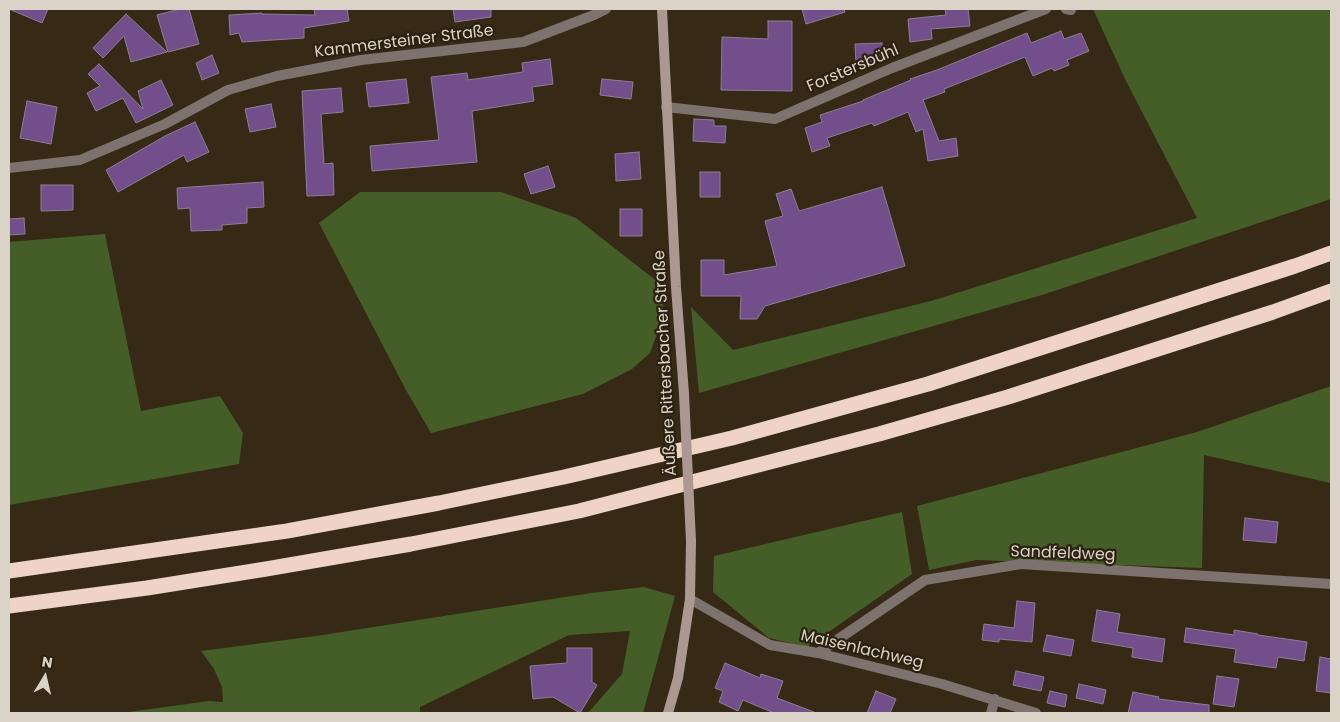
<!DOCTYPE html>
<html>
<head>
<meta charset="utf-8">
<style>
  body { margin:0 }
  #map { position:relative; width:1340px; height:722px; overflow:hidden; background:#362a17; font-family:Poppins,sans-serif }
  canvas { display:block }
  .frame { position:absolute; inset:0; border:10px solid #dbd3c8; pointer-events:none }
  .north { position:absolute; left:20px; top:652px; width:50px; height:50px; -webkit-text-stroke:4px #2c200e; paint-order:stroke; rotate:9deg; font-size:14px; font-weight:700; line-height:20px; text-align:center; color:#dbd3c8 }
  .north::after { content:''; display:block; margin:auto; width:18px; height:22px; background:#dbd3c8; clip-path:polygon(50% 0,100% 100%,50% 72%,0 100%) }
</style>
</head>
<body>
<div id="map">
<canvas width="1340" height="722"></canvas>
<div class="frame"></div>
<div class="north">N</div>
</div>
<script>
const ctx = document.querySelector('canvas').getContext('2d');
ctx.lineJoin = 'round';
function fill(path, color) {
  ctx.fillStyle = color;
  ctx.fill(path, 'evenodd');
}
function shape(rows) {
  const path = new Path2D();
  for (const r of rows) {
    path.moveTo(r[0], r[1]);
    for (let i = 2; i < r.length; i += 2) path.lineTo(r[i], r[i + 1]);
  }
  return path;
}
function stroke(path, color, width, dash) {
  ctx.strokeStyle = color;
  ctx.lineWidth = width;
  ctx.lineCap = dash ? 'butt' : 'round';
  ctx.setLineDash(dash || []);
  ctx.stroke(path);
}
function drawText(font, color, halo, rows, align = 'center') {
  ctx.font = font + ' Poppins,sans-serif';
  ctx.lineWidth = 4.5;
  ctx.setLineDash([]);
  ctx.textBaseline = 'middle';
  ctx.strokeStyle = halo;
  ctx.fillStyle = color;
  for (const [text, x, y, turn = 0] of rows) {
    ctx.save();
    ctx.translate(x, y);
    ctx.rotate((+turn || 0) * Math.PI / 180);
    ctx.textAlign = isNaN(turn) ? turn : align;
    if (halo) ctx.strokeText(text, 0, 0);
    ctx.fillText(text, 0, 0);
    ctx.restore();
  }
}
fill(shape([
  [1093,9,1331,9,1331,199,1042,295,699,393,691,307,733,350,931,301,1197,218,1125,79],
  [360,192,501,192,576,218,663,286,663,306,658,331,650,353,632,369,583,394,431,433,406,390,319,223],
  [105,234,141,411,220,396,243,433,239,464,9,505,9,242],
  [1331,386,1331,483,1204,455,1202,568,976,560,929,570,917,506,1197,432],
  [902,512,912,574,807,647,769,638,713,592,714,556],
  [644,587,675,596,643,713,588,713,622,674,630,631,569,635,420,707,420,713,121,713,209,701,223,702,222,687,214,669,201,651,316,636,591,593]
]), '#455d26');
const building = shape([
  [9,9,48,9,42,23,9,9],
  [180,9,189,9,199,44,168,52,157,15,180,9],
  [314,9,347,9,349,21,304,28,304,38,242,42,239,33,230,35,229,15,262,13,262,14,315,15,314,9],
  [453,9,491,9,491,17,455,22,453,9],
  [802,9,844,9,845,12,806,24,802,9],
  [945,9,968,9,970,26,931,29,932,39,910,42,908,19,946,15,945,9],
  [126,14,167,52,131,62,124,36,103,58,93,48,126,14],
  [768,21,792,21,792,91,721,90,722,37,768,39,768,21],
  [1061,31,1064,39,1081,33,1089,51,1067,60,1069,65,1054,71,1052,68,1033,76,1025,57,944,89,945,92,923,100,939,141,956,138,958,156,928,161,923,129,916,132,908,112,874,126,872,123,827,138,830,146,812,152,805,128,822,122,820,115,863,101,863,100,911,80,910,79,937,70,1027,33,1031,43,1061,31],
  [882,43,883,62,856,63,855,44,882,43],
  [212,55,219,73,202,80,196,63,212,55],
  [550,59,553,84,532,87,534,101,472,111,477,162,372,171,370,146,439,140,431,77,467,73,468,80,523,72,522,63,550,59],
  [99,64,143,109,138,91,161,80,173,105,136,123,123,98,96,111,87,93,100,86,88,74,99,64],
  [406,79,409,103,369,107,366,83,406,79],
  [602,79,633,82,631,99,600,95,602,79],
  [341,88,343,112,321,114,324,164,333,163,334,195,307,196,302,91,341,88],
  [27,101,57,107,51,144,20,138,27,101],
  [271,104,276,127,250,132,245,109,271,104],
  [694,119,714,120,714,126,726,126,725,143,693,141,694,119],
  [195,122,209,152,187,162,184,155,118,192,106,170,165,136,195,122],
  [639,152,641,179,616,181,615,154,639,152],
  [548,166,555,187,531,194,524,174,548,166],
  [700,172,720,172,720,197,700,197,700,172],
  [263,182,264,207,247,208,247,223,222,225,222,230,191,231,190,208,178,209,177,188,263,182],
  [41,185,73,185,73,210,41,211,41,185],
  [882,187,905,266,765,306,757,319,740,319,741,296,701,296,701,260,724,260,724,275,777,266,765,221,783,216,776,194,791,189,799,211,882,187],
  [620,209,642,209,642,236,620,236,620,209],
  [24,218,25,234,9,235,9,219,24,218],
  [1245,518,1278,522,1276,543,1243,540,1245,518],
  [1017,601,1035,603,1032,642,999,639,999,642,982,640,984,624,1014,628,1017,601],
  [1097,610,1120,614,1117,632,1165,639,1162,662,1132,657,1133,648,1092,641,1097,610],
  [1186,628,1234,635,1234,630,1258,634,1258,635,1307,642,1304,661,1278,657,1276,668,1234,662,1236,649,1184,642,1186,628],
  [1047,635,1074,640,1071,656,1043,651,1047,635],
  [567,648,592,648,592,682,597,685,580,713,553,697,533,699,530,666,567,663,567,648],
  [1320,657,1331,659,1331,693,1316,691,1320,657],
  [725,663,760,678,761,674,783,681,777,698,814,712,813,713,774,713,743,700,738,711,719,702,723,691,715,688,725,663],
  [1016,671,1044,677,1041,691,1013,685,1016,671],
  [1217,676,1239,679,1234,707,1213,704,1217,676],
  [1079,684,1106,690,1103,704,1076,698,1079,684],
  [876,691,896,699,890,713,867,713,876,691],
  [1050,691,1067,695,1065,707,1047,703,1050,691],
  [1133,692,1159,697,1158,699,1209,705,1209,713,1128,713,1133,692]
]);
fill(building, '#724e8b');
stroke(building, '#8b7f95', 1);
stroke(shape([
  [1066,9,1071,10],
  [666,107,775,119,892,68,1046,9],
  [690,599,770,645,818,653,942,684,1036,713],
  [818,653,925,580,1021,564,1331,584],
  [991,713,995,699]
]), '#7d726d', 10);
stroke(shape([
  [9,168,80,160,165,124,228,90,277,76,361,60,523,42,594,15,606,9]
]), '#7d726d', 10);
stroke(shape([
  [662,9,676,287,684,394],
  [668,713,678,678,690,599,691,541]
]), '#ab9991', 10);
stroke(shape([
  [9,571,287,531,439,503,564,477,732,438,928,384,1295,266,1331,253],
  [9,606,147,588,266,569,411,544,579,511,879,434,1008,397,1273,312,1331,291]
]), '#efd3c6', 15);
stroke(shape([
  [684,394,691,541]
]), '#ab9991', 10);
drawText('16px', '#dbd3c8', '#2c200e', [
  ["Kammersteiner Straße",404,42,-7],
  ["Forstersbühl",853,69,-23],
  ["Äußere Rittersbacher Straße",666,363,-93],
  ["Sandfeldweg",1063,554,2],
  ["Maisenlachweg",862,650,13]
]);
</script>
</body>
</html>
